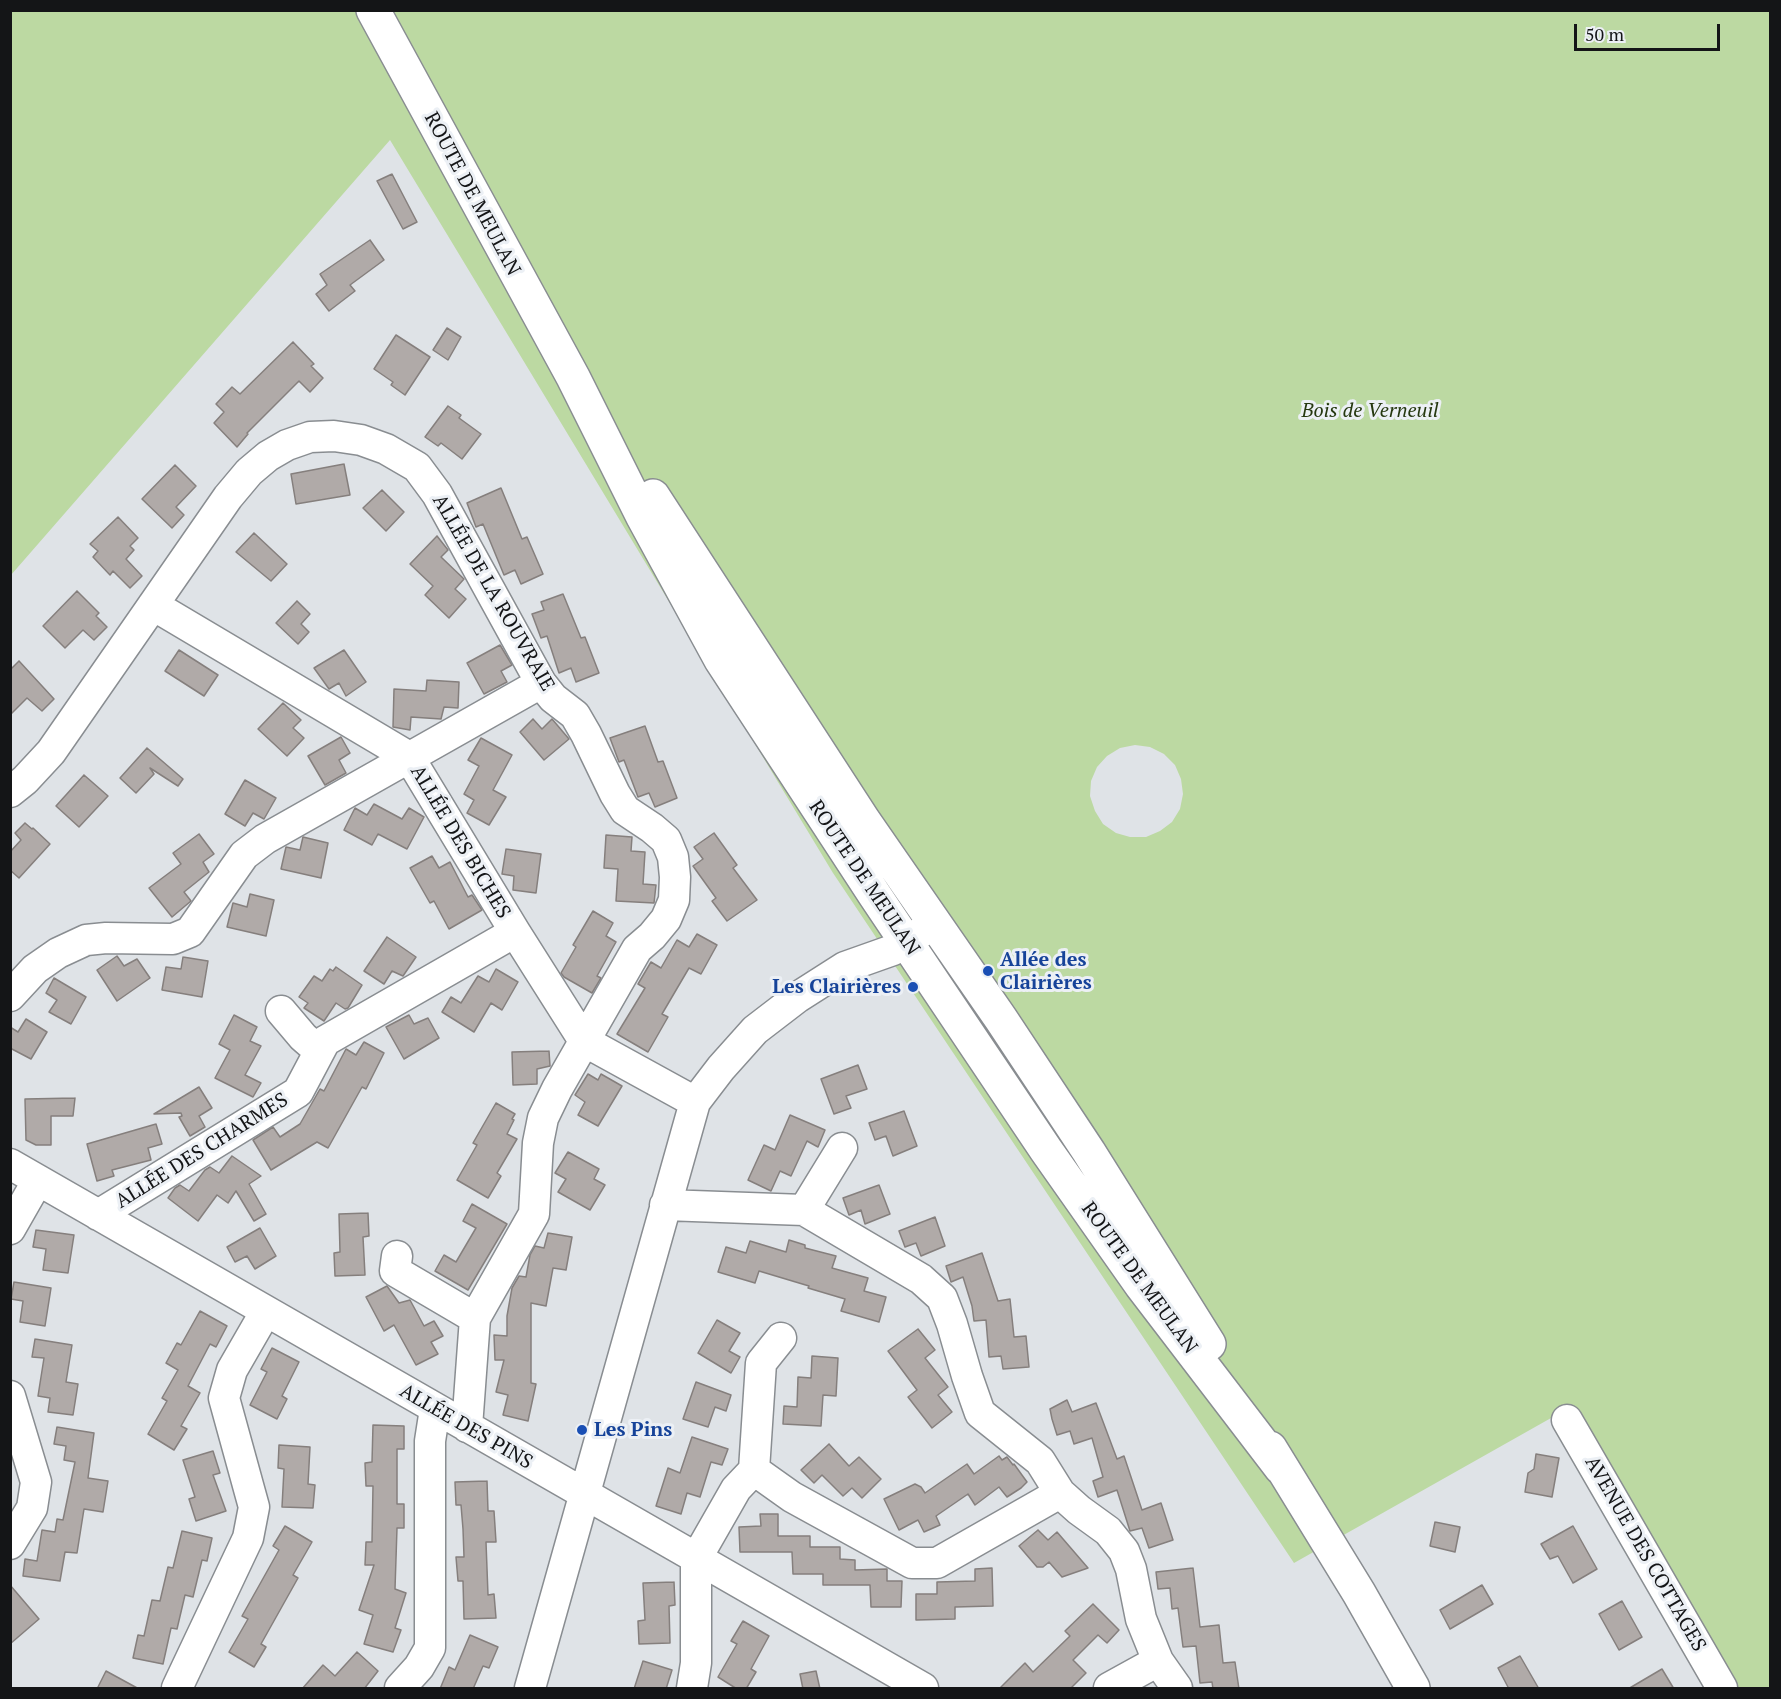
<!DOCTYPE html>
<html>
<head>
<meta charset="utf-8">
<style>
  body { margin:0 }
  #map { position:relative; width:1781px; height:1699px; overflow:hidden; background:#dfe3e7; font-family:"PT Serif",serif }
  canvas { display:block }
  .frame { position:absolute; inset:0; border:12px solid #141517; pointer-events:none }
  .scale { position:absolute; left:1574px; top:24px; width:146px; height:27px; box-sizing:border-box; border:3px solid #141517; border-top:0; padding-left:8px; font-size:18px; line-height:21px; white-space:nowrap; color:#141517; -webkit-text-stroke:4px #ecf0f5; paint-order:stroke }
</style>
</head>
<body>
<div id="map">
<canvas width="1781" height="1699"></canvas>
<div class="frame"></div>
<div class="scale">50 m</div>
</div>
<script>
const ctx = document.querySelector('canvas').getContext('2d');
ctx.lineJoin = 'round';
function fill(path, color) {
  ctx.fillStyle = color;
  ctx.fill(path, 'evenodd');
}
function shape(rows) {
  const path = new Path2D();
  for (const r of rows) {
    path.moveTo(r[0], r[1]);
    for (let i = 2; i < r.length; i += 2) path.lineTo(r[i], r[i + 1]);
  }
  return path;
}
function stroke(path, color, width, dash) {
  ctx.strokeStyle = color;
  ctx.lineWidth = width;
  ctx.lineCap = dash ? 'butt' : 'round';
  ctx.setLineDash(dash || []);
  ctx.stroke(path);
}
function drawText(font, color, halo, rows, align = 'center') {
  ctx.font = font + ' "PT Serif",serif';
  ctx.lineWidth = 6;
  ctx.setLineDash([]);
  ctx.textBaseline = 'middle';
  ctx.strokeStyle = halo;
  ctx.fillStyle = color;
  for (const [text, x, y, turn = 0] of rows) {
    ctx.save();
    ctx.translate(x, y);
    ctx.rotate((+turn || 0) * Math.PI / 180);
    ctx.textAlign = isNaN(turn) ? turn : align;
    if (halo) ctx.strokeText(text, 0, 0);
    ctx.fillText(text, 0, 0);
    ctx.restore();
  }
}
fill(shape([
  [11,11,1770,11,1770,1688,1728,1688,1567,1409,1294,1563,833,873,390,140,11,575],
  [1135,745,1150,747,1164,754,1175,765,1181,779,1183,794,1180,809,1172,822,1160,831,1146,837,1130,837,1116,833,1103,824,1095,811,1090,796,1091,781,1097,767,1107,756,1120,748]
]), '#bcd9a2');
const building = shape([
  [392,174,417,222,403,229,377,181,392,174],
  [370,240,384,260,350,285,355,291,329,311,316,294,327,285,320,274,370,240],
  [447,328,461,337,448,360,433,350,447,328],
  [396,335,430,357,405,395,391,385,393,382,374,369,396,335],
  [293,342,314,364,311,366,323,378,310,392,299,381,247,433,248,434,237,447,214,423,224,412,216,404,232,387,240,394,293,342],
  [448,406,461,415,459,418,481,434,462,459,441,443,438,446,425,437,448,406],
  [344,464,350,495,296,504,291,474,344,464],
  [175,465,196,486,176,507,184,515,172,528,142,499,175,465],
  [501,488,522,539,527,537,543,574,521,584,515,570,504,575,483,524,476,527,467,503,501,488],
  [382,490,404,512,386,531,363,508,382,490],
  [118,517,138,538,130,546,134,550,126,559,142,576,130,588,113,571,110,575,93,557,98,551,90,544,118,517],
  [254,533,287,564,271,581,236,552,254,533],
  [437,536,448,550,441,557,464,579,455,589,466,599,449,618,425,595,433,586,410,564,437,536],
  [77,591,99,613,96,616,107,627,94,640,83,630,65,648,43,626,77,591],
  [563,594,581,638,585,637,599,673,576,682,571,668,559,673,547,636,541,638,532,614,544,610,541,602,563,594],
  [297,601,310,614,301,624,309,632,298,644,276,623,297,601],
  [500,645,512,665,501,671,507,682,484,694,467,663,500,645],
  [179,650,218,675,204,696,165,671,179,650],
  [344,650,366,682,346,696,339,683,329,689,314,668,344,650],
  [19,661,54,699,42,711,27,698,10,715,10,670,19,661],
  [427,680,459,682,458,708,444,707,441,719,411,717,410,730,393,727,394,689,426,691,427,680],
  [283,703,301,720,293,728,304,738,287,756,258,729,283,703],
  [533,719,542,729,552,719,569,739,544,760,520,732,533,719],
  [645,726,658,762,663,761,677,798,655,807,649,793,638,797,624,760,619,762,610,738,645,726],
  [341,737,350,753,339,760,346,773,325,785,308,756,341,737],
  [481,738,512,755,493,790,506,797,489,825,467,813,474,800,464,794,479,766,468,760,481,738],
  [147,748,183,779,178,786,150,768,154,774,136,793,120,778,147,748],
  [84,775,108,796,79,827,56,806,84,775],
  [245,780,276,798,264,819,253,813,245,826,225,814,245,780],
  [374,804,402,819,409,808,424,817,407,849,378,834,372,845,344,830,355,808,367,815,374,804],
  [25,823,32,829,33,828,50,844,19,878,10,870,10,852,21,840,15,833,25,823],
  [714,833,737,865,733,868,757,900,727,921,712,901,716,898,693,866,703,859,694,847,714,833],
  [199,834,214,854,203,862,209,872,184,892,191,901,172,917,149,888,181,864,173,853,199,834],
  [606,835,632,837,631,851,645,852,643,884,656,885,654,903,616,901,618,869,604,868,606,835],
  [303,837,328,843,321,878,281,869,286,847,300,850,303,837],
  [506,849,541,854,536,893,513,890,514,876,502,874,506,849],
  [432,856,439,868,450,862,468,897,472,895,482,910,449,929,434,901,430,903,410,868,432,856],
  [250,894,274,900,266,936,227,927,233,903,247,907,250,894],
  [593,911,613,923,606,936,616,942,597,976,601,978,592,993,564,977,561,973,576,947,573,945,593,911],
  [697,934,717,945,701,974,689,968,662,1014,668,1017,648,1052,617,1034,645,988,638,984,651,962,661,968,677,940,689,947,697,934],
  [387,937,416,957,403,976,392,971,384,984,364,971,387,937],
  [117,956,124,966,137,959,150,978,117,1001,97,970,117,956],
  [183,957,208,961,202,997,162,990,166,967,181,969,183,957],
  [336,967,362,985,348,1008,345,1009,336,1003,324,1021,304,1008,308,1003,299,997,314,976,322,981,330,969,333,971,336,967],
  [496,969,518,982,502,1010,491,1003,474,1032,442,1012,451,997,461,1003,478,976,489,982,496,969],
  [54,978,86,997,71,1024,49,1012,57,1000,46,993,54,978],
  [234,1015,257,1027,250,1041,261,1046,245,1075,261,1083,253,1097,215,1078,230,1050,219,1044,234,1015],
  [409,1015,414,1024,428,1018,439,1038,404,1059,386,1027,409,1015],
  [26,1019,47,1032,31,1059,10,1048,10,1027,18,1032,26,1019],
  [364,1042,384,1053,366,1089,362,1087,328,1148,317,1142,271,1170,253,1140,273,1127,280,1137,300,1124,320,1089,324,1091,346,1049,356,1055,364,1042],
  [549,1051,550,1066,537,1069,537,1084,513,1085,512,1052,549,1051],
  [858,1065,867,1089,846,1096,851,1108,834,1114,821,1079,858,1065],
  [588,1074,598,1080,601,1074,622,1086,598,1126,578,1115,585,1102,575,1095,588,1074],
  [199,1087,212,1108,199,1116,205,1127,190,1136,179,1117,182,1116,181,1113,154,1114,199,1087],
  [75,1098,73,1116,51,1116,51,1145,36,1145,26,1140,25,1099,75,1098],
  [496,1103,515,1114,512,1119,514,1120,507,1134,517,1139,497,1173,501,1176,488,1198,457,1180,477,1145,473,1143,496,1103],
  [904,1111,917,1146,893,1156,886,1136,875,1140,869,1123,904,1111],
  [790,1115,825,1130,818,1147,807,1141,791,1176,780,1171,771,1191,748,1180,764,1145,775,1150,790,1115],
  [156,1124,162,1144,148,1148,151,1160,112,1170,114,1176,97,1181,87,1144,156,1124],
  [568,1152,599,1169,594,1179,605,1185,590,1210,558,1192,566,1179,555,1173,568,1152],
  [232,1156,261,1176,249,1184,266,1214,254,1221,236,1191,228,1203,217,1195,198,1221,168,1198,175,1188,180,1185,189,1191,205,1170,210,1167,219,1173,232,1156],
  [879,1185,890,1214,865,1224,861,1210,849,1215,843,1198,879,1185],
  [472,1204,507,1224,468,1290,435,1271,444,1255,456,1262,476,1228,463,1221,472,1204],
  [368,1213,369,1236,363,1237,365,1275,335,1276,334,1253,340,1252,339,1214,368,1213],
  [935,1217,945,1246,921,1256,916,1243,905,1247,899,1231,935,1217],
  [260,1228,276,1256,255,1269,247,1256,235,1262,227,1247,260,1228],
  [36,1230,74,1235,68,1273,43,1270,46,1249,33,1247,36,1230],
  [548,1233,572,1237,566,1270,553,1268,546,1306,531,1303,531,1383,536,1384,528,1421,503,1415,508,1395,496,1392,504,1360,495,1360,494,1335,507,1336,507,1316,512,1288,519,1276,526,1277,530,1255,535,1246,544,1248,548,1233],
  [789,1240,805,1245,805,1248,836,1256,832,1268,868,1278,864,1291,886,1297,879,1322,841,1311,845,1299,808,1288,809,1286,759,1271,755,1283,718,1272,726,1247,746,1253,750,1241,786,1252,789,1240],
  [982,1253,998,1301,1010,1299,1014,1337,1026,1336,1029,1367,1003,1369,1001,1356,989,1357,986,1320,974,1321,972,1306,963,1277,951,1282,946,1266,982,1253],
  [14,1282,51,1288,45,1326,20,1322,23,1301,11,1299,14,1282],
  [387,1286,399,1303,410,1300,424,1326,434,1321,443,1336,431,1342,438,1354,416,1365,394,1325,384,1331,366,1297,387,1286],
  [200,1311,227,1326,216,1347,210,1344,188,1386,200,1393,181,1426,187,1429,174,1450,148,1434,167,1401,162,1398,178,1370,166,1363,177,1343,181,1345,200,1311],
  [717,1320,740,1333,729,1351,740,1357,731,1373,698,1353,717,1320],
  [918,1329,935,1350,925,1358,948,1387,938,1395,952,1412,932,1428,908,1397,917,1390,888,1351,918,1329],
  [35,1339,72,1345,66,1382,78,1384,73,1415,48,1412,50,1398,38,1396,44,1358,32,1357,35,1339],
  [272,1348,299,1362,282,1396,287,1399,277,1419,250,1405,267,1372,261,1369,272,1348],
  [812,1356,838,1358,836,1396,823,1395,821,1426,783,1424,784,1406,797,1407,798,1377,811,1378,812,1356],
  [696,1382,731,1395,726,1411,715,1407,708,1427,683,1419,696,1382],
  [1067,1400,1072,1412,1096,1403,1117,1459,1124,1456,1142,1510,1161,1503,1173,1540,1149,1548,1142,1528,1130,1531,1117,1490,1098,1497,1093,1481,1103,1477,1092,1438,1074,1444,1070,1431,1057,1435,1052,1419,1050,1409,1067,1400],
  [373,1425,404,1426,404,1449,397,1449,397,1504,404,1504,404,1528,397,1528,395,1589,406,1593,395,1628,401,1630,393,1652,364,1644,373,1615,359,1610,374,1565,365,1565,366,1542,372,1542,373,1486,366,1486,365,1463,372,1462,373,1425],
  [57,1427,94,1433,88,1478,108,1481,103,1512,84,1509,77,1553,65,1552,60,1581,23,1576,25,1559,37,1561,42,1530,55,1532,57,1519,63,1520,75,1462,64,1460,66,1446,54,1444,57,1427],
  [692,1437,728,1449,722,1465,711,1462,700,1497,687,1493,681,1514,656,1506,668,1468,680,1473,692,1437],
  [829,1444,849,1466,859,1457,881,1479,862,1498,852,1488,843,1496,822,1475,814,1483,801,1470,829,1444],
  [279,1445,310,1447,308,1484,315,1485,313,1508,282,1507,284,1469,278,1468,279,1445],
  [213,1451,220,1473,213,1475,226,1511,196,1521,189,1499,195,1497,183,1460,213,1451],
  [1536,1454,1559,1458,1552,1497,1525,1492,1528,1473,1534,1469,1536,1454],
  [999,1456,1002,1460,1007,1457,1013,1465,1014,1464,1027,1482,1021,1488,1007,1497,999,1487,975,1505,968,1494,936,1516,940,1525,924,1532,918,1520,899,1530,884,1499,915,1484,921,1487,925,1493,967,1464,974,1474,999,1456],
  [487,1481,488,1511,494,1511,496,1542,486,1542,488,1595,494,1594,496,1618,464,1619,463,1581,458,1581,456,1557,464,1557,463,1529,461,1505,456,1505,455,1482,487,1481],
  [760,1514,778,1514,778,1536,810,1536,810,1547,840,1547,840,1559,855,1560,855,1570,887,1569,887,1581,902,1581,901,1607,871,1607,870,1585,823,1585,823,1574,793,1574,792,1552,740,1552,739,1527,761,1526,760,1514],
  [1435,1522,1460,1527,1455,1552,1430,1546,1435,1522],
  [285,1526,312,1542,293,1575,298,1578,261,1644,266,1647,254,1667,229,1652,248,1619,242,1616,279,1550,273,1546,285,1526],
  [1573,1526,1597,1569,1573,1583,1558,1556,1550,1559,1541,1544,1573,1526],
  [1038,1530,1048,1540,1057,1532,1088,1568,1062,1577,1049,1562,1043,1567,1037,1567,1019,1546,1038,1530],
  [182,1531,212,1538,207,1561,202,1560,193,1597,185,1595,177,1629,171,1628,163,1664,133,1658,138,1635,144,1636,152,1600,160,1601,168,1567,173,1568,182,1531],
  [992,1568,993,1606,955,1607,955,1619,916,1620,916,1594,937,1594,937,1582,975,1581,975,1569,992,1568],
  [1193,1568,1200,1627,1219,1625,1223,1663,1235,1662,1239,1689,1213,1689,1212,1682,1200,1683,1196,1646,1183,1647,1178,1608,1172,1609,1170,1588,1158,1589,1156,1572,1193,1568],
  [674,1582,675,1605,669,1606,670,1643,639,1644,638,1621,645,1620,643,1583,674,1582],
  [10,1585,39,1619,10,1644,10,1585],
  [1482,1585,1493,1604,1450,1629,1440,1610,1482,1585],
  [1622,1601,1642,1637,1619,1650,1599,1614,1622,1601],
  [1093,1604,1119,1630,1107,1643,1098,1635,1073,1660,1086,1673,1070,1689,999,1689,1025,1663,1033,1672,1070,1636,1065,1631,1093,1604],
  [743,1621,769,1636,751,1669,756,1672,746,1689,737,1689,718,1677,737,1644,731,1641,743,1621],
  [470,1635,498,1647,489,1668,483,1666,473,1689,440,1689,449,1667,455,1670,470,1635],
  [357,1652,378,1671,364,1689,302,1689,323,1665,335,1676,357,1652],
  [1520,1656,1539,1689,1509,1689,1498,1668,1520,1656],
  [643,1661,672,1670,666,1689,634,1689,643,1661],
  [1662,1669,1674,1689,1628,1689,1662,1669],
  [106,1671,139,1689,97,1689,106,1671],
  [816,1671,820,1689,803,1689,800,1674,816,1671]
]);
fill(building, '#b0aaa8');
stroke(building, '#857f7d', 1.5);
const minor = shape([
  [153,605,409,757,515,932,584,1041,695,1102],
  [10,792,25,780,51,752,228,497,249,472,268,456,287,445,310,437,334,436,361,440,386,449,417,467,437,494,541,683,553,698,575,715,586,734,615,794,625,810,652,828,666,840,673,857,675,877,674,900,666,919,652,936,637,949,557,1089,543,1118,538,1143,534,1214,475,1318,467,1427],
  [10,996,35,969,58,953,86,940,106,938,173,939,190,932,244,855,265,839,541,683],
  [281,1011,303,1037,319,1051],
  [10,1164,923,1688],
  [665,1205,804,1210,921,1279,942,1298,952,1324,967,1376,980,1413,1040,1461,1060,1493,1079,1510,1108,1531,1124,1551,1131,1569,1141,1619,1158,1661,1177,1688],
  [804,1210,842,1148],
  [98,1215,298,1092,325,1041,515,932],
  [10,1229,38,1180],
  [397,1256,395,1271,475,1318],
  [10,1396,36,1482,32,1508,10,1544],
  [1567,1420,1722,1688],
  [754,1470,761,1363,781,1338],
  [177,1688,248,1538,254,1507,224,1398,232,1370,266,1311],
  [400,1688,419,1667,430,1648,430,1441,435,1409],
  [530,1688,695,1102,721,1068,755,1030,798,997,845,967,893,950,926,929],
  [692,1688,696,1663,696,1559,736,1489,754,1470,792,1497,912,1563,937,1563,1060,1493],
  [1109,1688,1158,1661]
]);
const major = shape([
  [373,10,573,377,643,517,721,660,874,894,1046,1150,1141,1285,1281,1468],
  [653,496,864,821,1001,1019,1089,1152,1209,1344],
  [1270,1448,1359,1593,1413,1688]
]);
stroke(minor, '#898d91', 33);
stroke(major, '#898d91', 36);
stroke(minor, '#fff', 30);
stroke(major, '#fff', 33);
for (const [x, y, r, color] of [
  [988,971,6,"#1a4fb4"],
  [913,987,6,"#1a4fb4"],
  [582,1430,6,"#1a4fb4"]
]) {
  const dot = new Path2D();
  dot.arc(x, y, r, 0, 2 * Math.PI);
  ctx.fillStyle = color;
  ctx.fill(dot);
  stroke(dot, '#ecf0f5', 2);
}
drawText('20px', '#141517', '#ecf0f5', [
  ["ROUTE DE MEULAN",472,194,62],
  ["ALLÉE DE LA ROUVRAIE",493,593,60],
  ["ALLÉE DES BICHES",460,842,59],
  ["ROUTE DE MEULAN",864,878,56],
  ["ALLÉE DES CHARMES",202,1151,-32],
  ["ROUTE DE MEULAN",1139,1278,54],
  ["ALLÉE DES PINS",466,1427,30],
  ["AVENUE DES COTTAGES",1645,1554,60]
]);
drawText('italic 20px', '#25380f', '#ecf0f5', [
  ["Bois de Verneuil",1370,411]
]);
drawText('bold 20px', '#164399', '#ecf0f5', [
  ["Allée des",1000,960],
  ["Clairières",1000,983],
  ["Les Clairières",901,987,"right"],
  ["Les Pins",594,1430]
], 'left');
</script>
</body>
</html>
